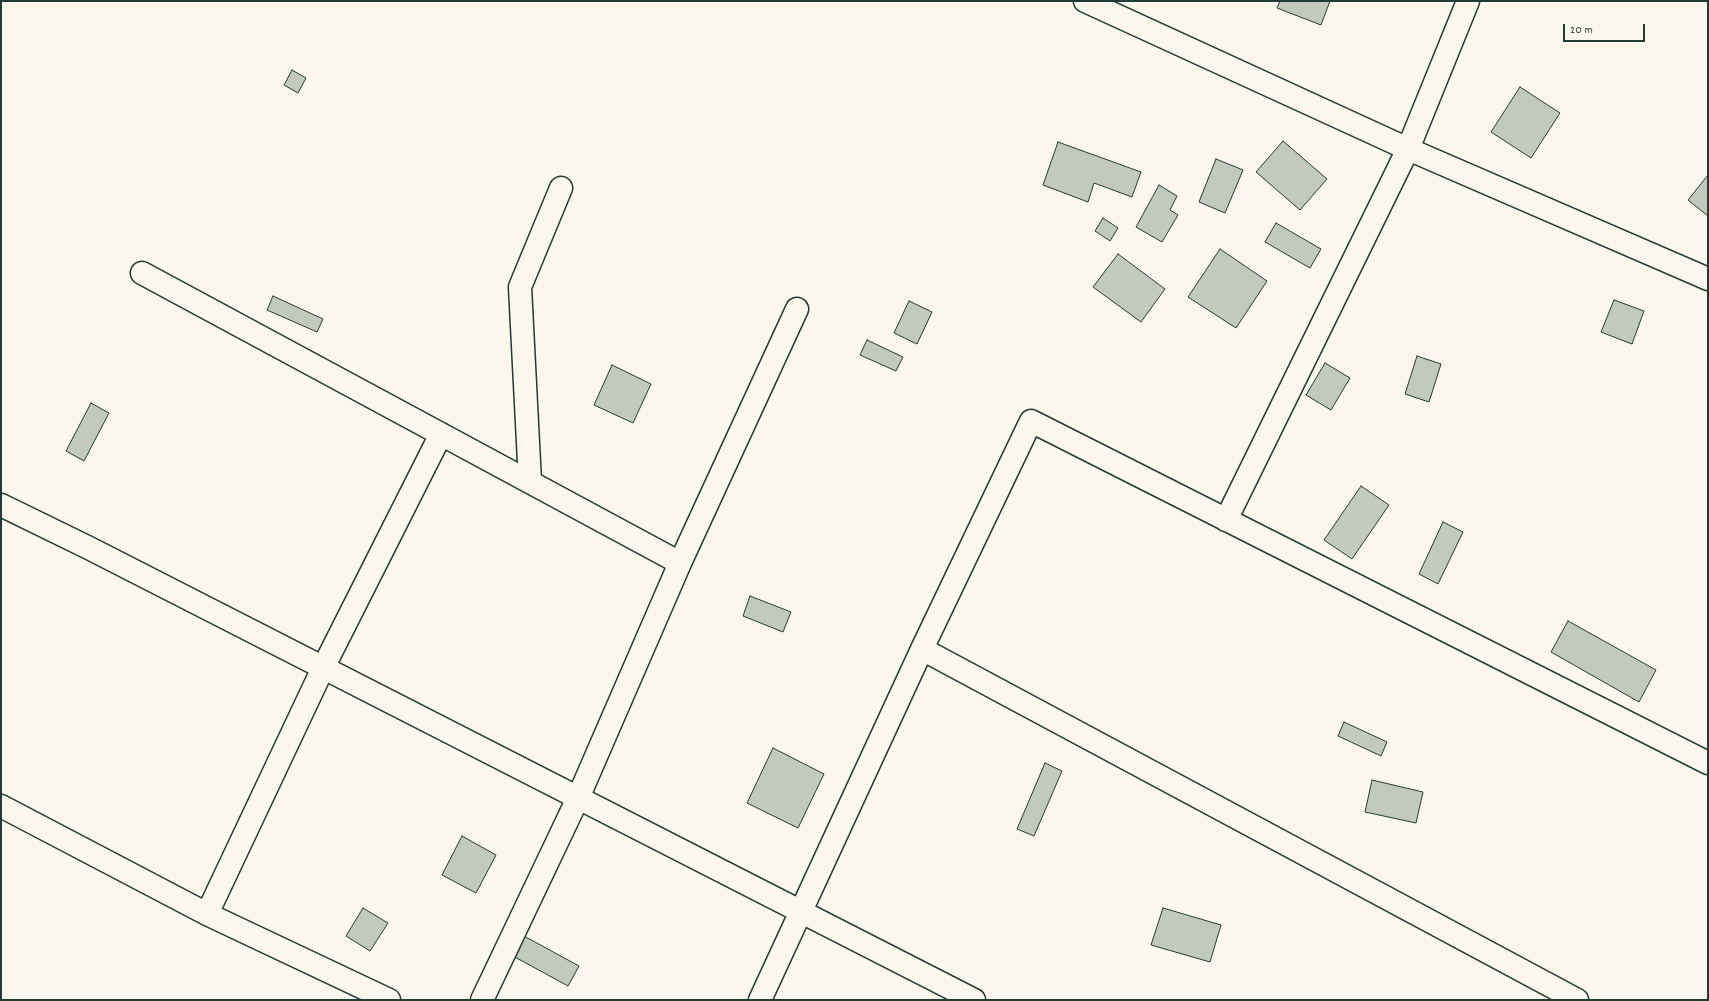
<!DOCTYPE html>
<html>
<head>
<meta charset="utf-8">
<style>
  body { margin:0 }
  #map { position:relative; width:1709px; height:1001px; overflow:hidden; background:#fbf7ec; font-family:Dekko,sans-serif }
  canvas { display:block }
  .frame { position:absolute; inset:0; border:2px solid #1f3d34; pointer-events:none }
  .scale { position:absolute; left:1563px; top:24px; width:82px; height:18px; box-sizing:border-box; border:2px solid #1f3d34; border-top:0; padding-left:5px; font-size:12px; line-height:14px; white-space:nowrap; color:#1f3d34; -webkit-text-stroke:3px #fbf7ec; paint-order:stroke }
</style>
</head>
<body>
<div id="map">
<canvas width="1709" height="1001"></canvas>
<div class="frame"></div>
<div class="scale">20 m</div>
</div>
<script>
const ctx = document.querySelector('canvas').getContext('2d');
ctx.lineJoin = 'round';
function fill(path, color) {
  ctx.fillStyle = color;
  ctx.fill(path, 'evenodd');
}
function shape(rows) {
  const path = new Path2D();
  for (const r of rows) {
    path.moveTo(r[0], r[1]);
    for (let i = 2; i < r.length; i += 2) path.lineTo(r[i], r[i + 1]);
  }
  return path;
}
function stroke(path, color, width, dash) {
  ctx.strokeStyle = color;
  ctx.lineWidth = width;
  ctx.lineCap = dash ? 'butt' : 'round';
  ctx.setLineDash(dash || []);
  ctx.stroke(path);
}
const building = shape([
  [1280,1,1330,1,1321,25,1277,8,1280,1],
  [292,70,306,78,298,93,284,85,292,70],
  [1520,87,1560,113,1531,158,1491,132,1520,87],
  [1283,141,1327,179,1300,210,1256,172,1283,141],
  [1058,142,1141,172,1132,197,1094,183,1088,202,1043,185,1058,142],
  [1216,159,1243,170,1225,213,1199,202,1216,159],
  [1708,175,1708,216,1688,200,1708,175],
  [1159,185,1177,196,1170,210,1178,215,1162,242,1136,227,1159,185],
  [1103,218,1118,228,1110,241,1095,231,1103,218],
  [1276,223,1321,249,1310,268,1265,242,1276,223],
  [1220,249,1267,281,1236,328,1188,297,1220,249],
  [1118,254,1165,289,1141,322,1093,287,1118,254],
  [273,296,323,319,317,332,267,310,273,296],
  [1614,300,1644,311,1632,344,1601,332,1614,300],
  [909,301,932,312,917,344,894,333,909,301],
  [867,340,903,357,896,371,860,355,867,340],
  [1417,356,1441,364,1429,402,1405,394,1417,356],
  [1325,363,1350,378,1331,410,1306,395,1325,363],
  [612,365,651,384,633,423,594,405,612,365],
  [91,403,109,413,84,461,66,451,91,403],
  [1361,486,1389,505,1352,559,1324,540,1361,486],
  [1443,522,1463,532,1438,584,1419,574,1443,522],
  [750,596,791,612,783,632,743,616,750,596],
  [1568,621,1656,670,1639,702,1551,652,1568,621],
  [1344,722,1387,742,1381,756,1338,736,1344,722],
  [773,748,824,774,798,828,747,803,773,748],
  [1045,763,1062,771,1034,836,1017,829,1045,763],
  [1372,780,1423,792,1416,823,1365,812,1372,780],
  [462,836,496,855,476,893,442,875,462,836],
  [363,908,388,923,370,951,346,936,363,908],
  [1163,908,1221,925,1210,962,1151,945,1163,908],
  [524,936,579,966,568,986,513,956,524,936]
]);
fill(building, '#c4c9be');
stroke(building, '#1f3d34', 1);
const minor = shape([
  [1085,1,1408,149,1708,279],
  [142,273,680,563],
  [530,482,520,287,561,188],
  [1,505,89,548,974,1000],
  [1226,520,1408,149,1468,1],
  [922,649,1577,1000],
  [1,806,207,914,389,1000],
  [207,914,323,668,441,434],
  [482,1000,578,798,680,563,797,309],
  [760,1000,922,649,1031,421,1708,763]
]);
stroke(minor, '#1f3d34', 25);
stroke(minor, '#fbf7ec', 22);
</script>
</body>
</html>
